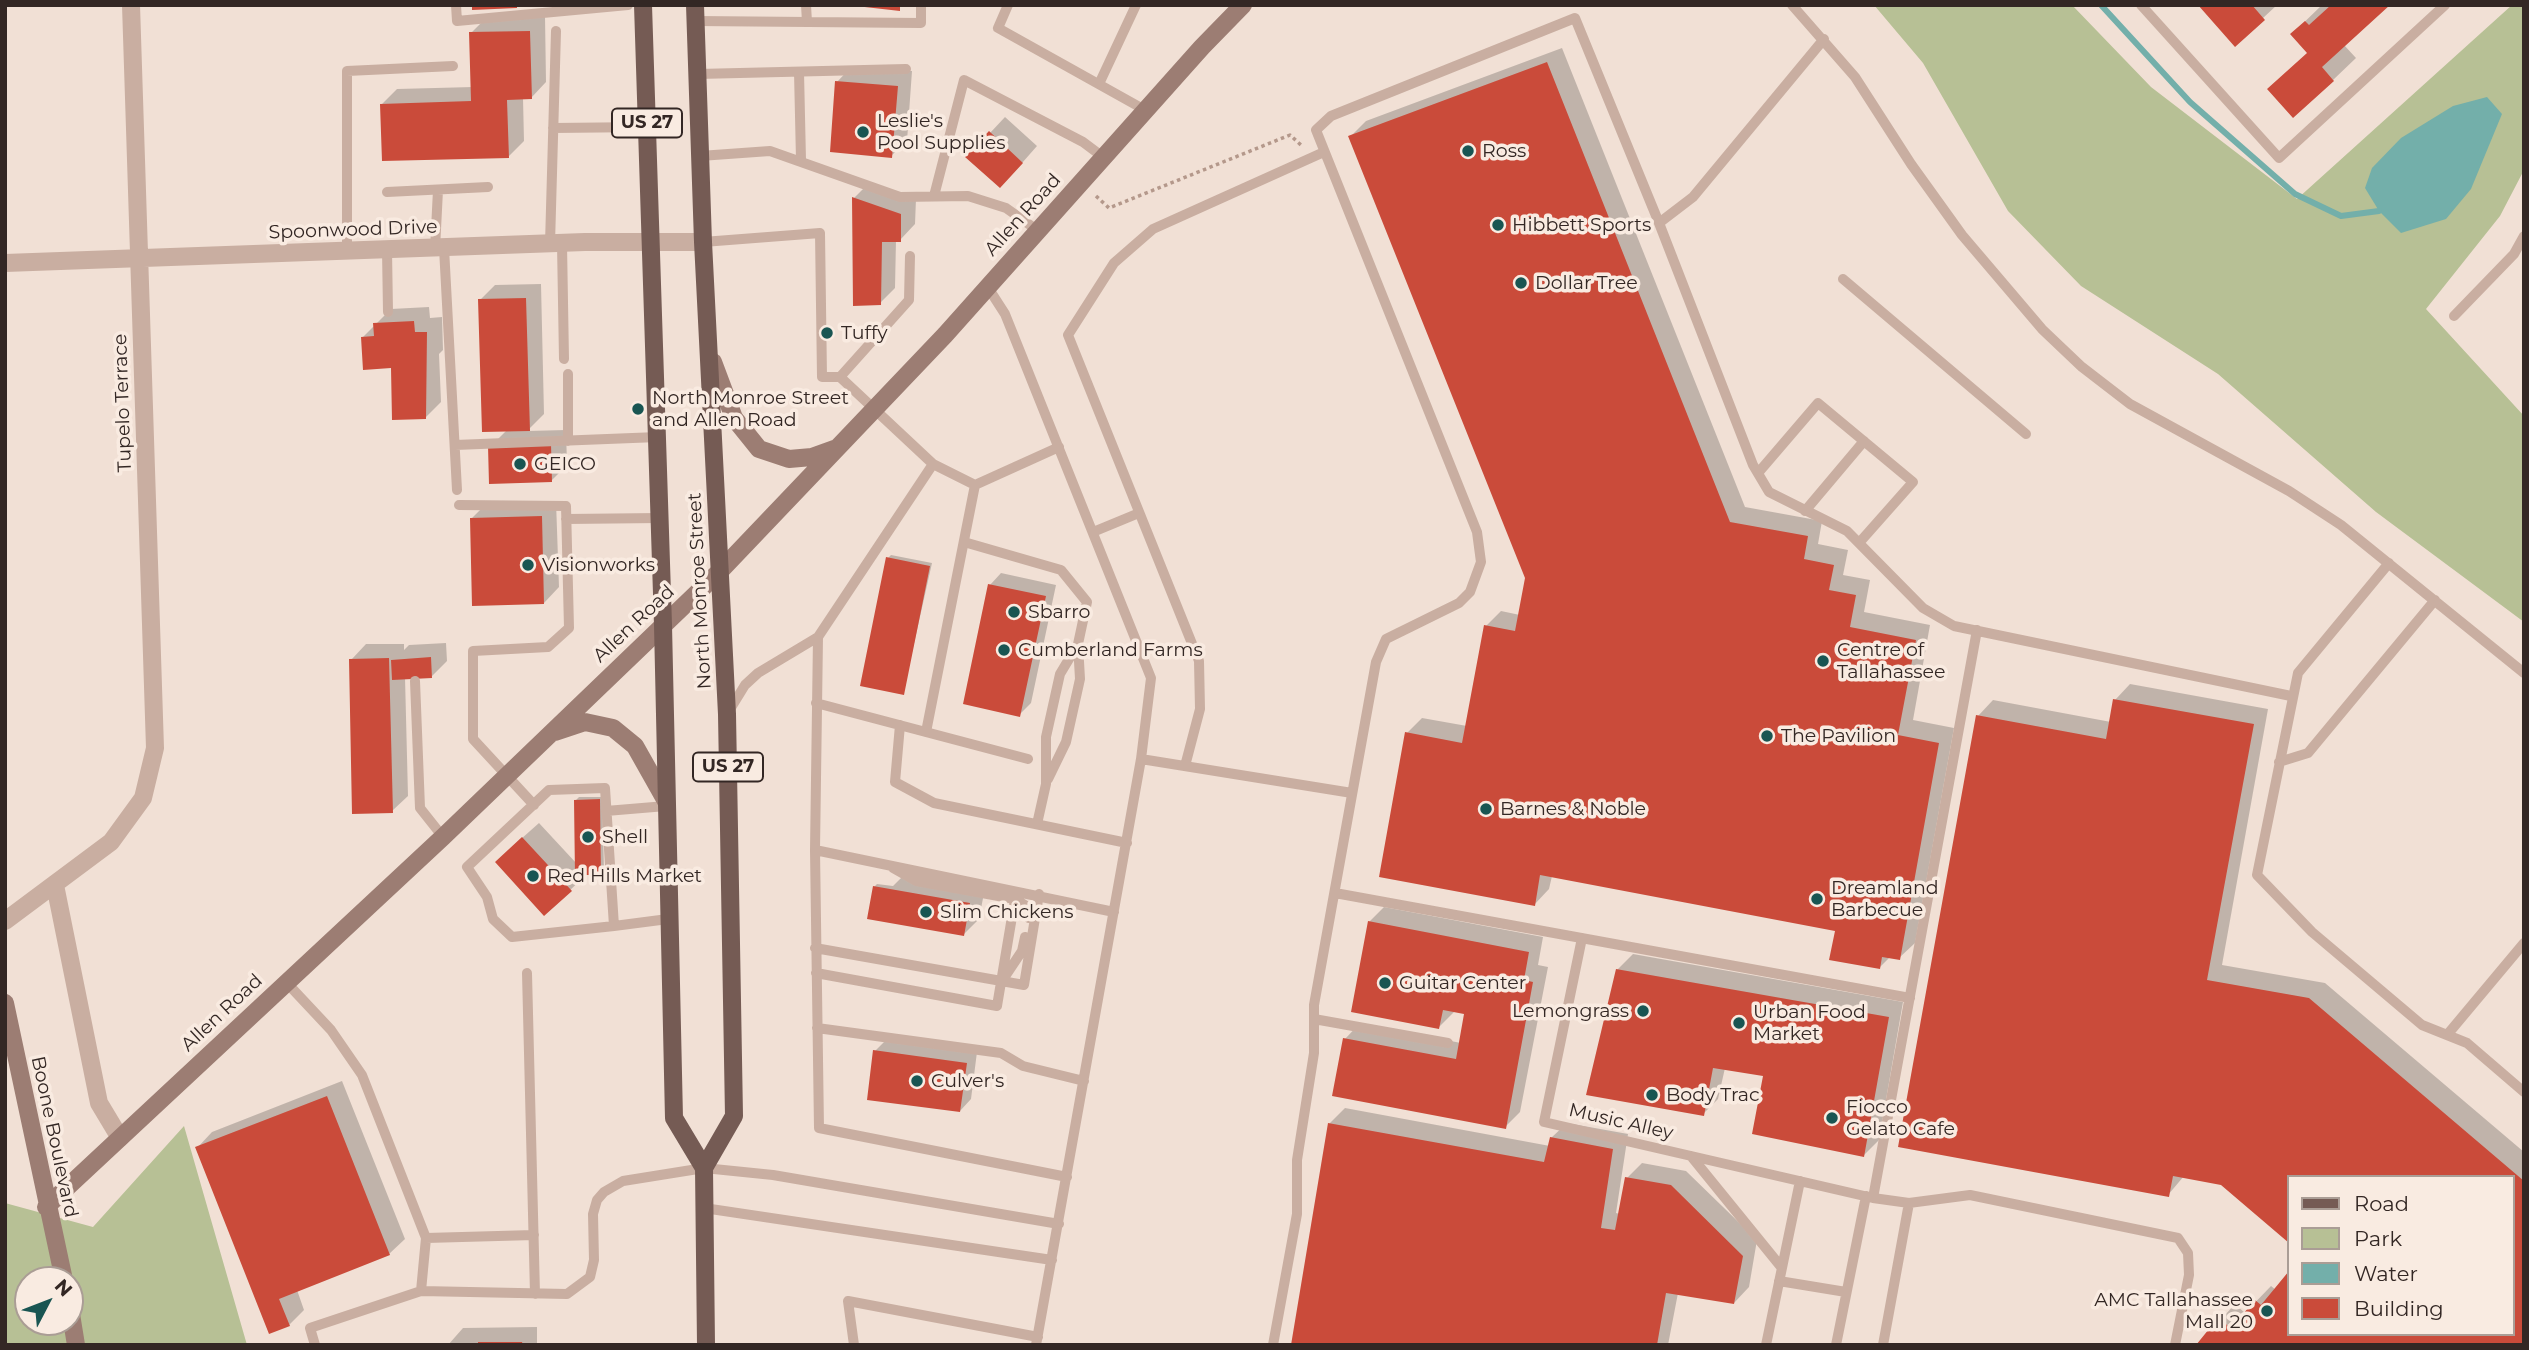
<!DOCTYPE html>
<html>
<head>
<meta charset="utf-8">
<style>
  body { margin:0 }
  #map { position:relative; width:2529px; height:1350px; overflow:hidden; background:#f1e0d5; font-family:Montserrat,sans-serif }
  canvas { display:block }
  .frame { position:absolute; inset:0; border:7px solid #332724; pointer-events:none }
  .legend { position:absolute; left:2287px; top:1175px; width:228px; height:161px; box-sizing:border-box; background:#f9ebe1; border:2px solid #aa9d95; margin:0; padding:9px 12px; list-style:none; font-size:21px; color:#332724 }
  .legend li { display:flex; align-items:center; gap:14px; height:35px }
  .legend b { width:35px; border:2px solid #aa9d95 }
  .north { position:absolute; left:14px; top:1266px; width:70px; height:70px; box-sizing:border-box; background:#f9ebe1; border:2px solid #aa9d95; border-radius:50%; rotate:48deg; font-size:19px; font-weight:700; line-height:28px; text-align:center; color:#332724 }
  .north::after { content:''; display:block; margin:auto; width:24px; height:32px; background:#195552; clip-path:polygon(50% 0,100% 100%,50% 72%,0 100%) }
</style>
</head>
<body>
<div id="map">
<canvas width="2529" height="1350"></canvas>
<div class="frame"></div>
<ul class="legend">
<li><b style="height:9px;background:#755b54"></b>Road</li>
<li><b style="height:19px;background:#b7c095"></b>Park</li>
<li><b style="height:19px;background:#73afaa"></b>Water</li>
<li><b style="height:19px;background:#ca4b3a"></b>Building</li>
</ul>
<div class="north">N</div>
</div>
<script>
const ctx = document.querySelector('canvas').getContext('2d');
ctx.lineJoin = 'round';
function fill(path, color) {
  ctx.fillStyle = color;
  ctx.fill(path, 'evenodd');
}
function shape(rows) {
  const path = new Path2D();
  for (const r of rows) {
    path.moveTo(r[0], r[1]);
    for (let i = 2; i < r.length; i += 2) path.lineTo(r[i], r[i + 1]);
  }
  return path;
}
function stroke(path, color, width, dash) {
  ctx.strokeStyle = color;
  ctx.lineWidth = width;
  ctx.lineCap = dash ? 'butt' : 'round';
  ctx.setLineDash(dash || []);
  ctx.stroke(path);
}
function drawText(font, color, halo, rows, align = 'center') {
  ctx.font = font + ' Montserrat,sans-serif';
  ctx.lineWidth = 7;
  ctx.setLineDash([]);
  ctx.textBaseline = 'middle';
  ctx.strokeStyle = halo;
  ctx.fillStyle = color;
  for (const [text, x, y, turn = 0] of rows) {
    ctx.save();
    ctx.translate(x, y);
    ctx.rotate((+turn || 0) * Math.PI / 180);
    ctx.textAlign = isNaN(turn) ? turn : align;
    if (halo) ctx.strokeText(text, 0, 0);
    ctx.fillText(text, 0, 0);
    ctx.restore();
  }
}
fill(shape([
  [1874,5,2072,5,2151,87,2297,199,2512,5,2524,5,2524,170,2500,216,2426,309,2524,416,2524,622,2376,512,2218,374,2081,286,2008,211,1923,63],
  [184,1126,247,1345,5,1345,5,1203,93,1227],
  [28,1280,70,1280,70,1322,28,1322]
]), '#b7c095');
fill(shape([
  [2487,97,2502,114,2471,189,2446,219,2401,233,2379,211,2365,188,2372,168,2401,138,2453,106]
]), '#73afaa');
fill(shape([
  [2200,5,2277,5,2263,18],
  [2322,5,2388,5,2344,45,2356,58,2333,80,2292,34],
  [545,16,546,82,531,98,523,98,524,141,509,156,382,104,397,89,473,87,471,33,486,18],
  [1562,48,1745,507,1822,521,1818,544,1848,550,1843,575,1870,580,1864,612,1930,625,1913,720,1954,728,1915,943,1899,958,1890,957,1879,968,1837,930,1552,876,1549,889,1534,905,1407,733,1422,718,1467,726,1486,626,1501,611,1520,615,1527,577,1350,137,1366,121],
  [852,66,912,71,907,141,891,156,837,82],
  [1005,117,1037,146,1015,171,990,133],
  [869,183,916,199,915,224,900,240,896,240,895,288,880,303,854,198],
  [541,284,544,414,527,431,566,430,567,465,551,481,490,447,507,430,480,300,495,285],
  [429,307,430,318,442,317,443,350,439,354,441,402,425,418,392,366,363,337,391,309],
  [556,501,559,587,544,603,472,518,487,503],
  [891,555,932,563,903,693,888,558],
  [1001,573,1056,585,1031,703,1019,715,990,585],
  [446,643,447,661,432,676,405,677,408,796,392,811,351,660,366,644,404,644,404,650,409,645],
  [2130,684,2268,709,2222,965,2325,983,2524,1152,2524,1345,2198,1345,2235,1304,2245,1313,2271,1286,2276,1290,2289,1274,2289,1334,2513,1334,2513,1177,2289,1177,2289,1241,2222,1183,2184,1176,2168,1195,1978,716,1993,700,2111,722,2115,700],
  [579,797,602,797,604,870,601,873,588,873,545,914,512,847,539,823,577,864,576,800],
  [905,874,985,888,979,919,964,934,874,887,877,884,893,886],
  [1384,907,1543,937,1538,965,1548,967,1520,1112,1505,1127,1345,1039,1360,1023,1461,1043,1466,1013,1455,1011,1439,1027,1369,922],
  [1633,954,1903,1002,1879,1140,1864,1155,1765,1074,1725,1068,1718,1099,1703,1114,1617,970],
  [886,1040,977,1052,971,1099,960,1111,875,1051],
  [342,1081,405,1239,389,1254,297,1290,304,1310,289,1325,197,1148,212,1132],
  [1345,1108,1550,1146,1551,1138,1567,1123,1628,1134,1616,1213,1620,1214,1627,1178,1642,1163,1686,1171,1757,1240,1749,1287,1734,1303,1678,1293,1668,1345,1293,1345,1329,1124],
  [537,1327,537,1345,448,1345,463,1328]
]), '#0003');
stroke(shape([
  [2101,5,2190,102,2295,194,2341,216,2379,211]
]), '#73afaa', 6);
fill(shape([
  [472,5,517,5,517,8,472,10],
  [847,5,900,5,900,11],
  [2198,5,2252,5,2265,20,2235,47],
  [2331,5,2390,5,2322,67,2334,81,2293,118,2267,89,2307,53,2290,34,2305,21,2309,25],
  [530,31,532,99,507,100,509,158,382,161,380,104,471,101,469,32],
  [1547,62,1730,522,1808,536,1804,559,1834,565,1829,590,1856,595,1850,627,1916,640,1898,735,1939,743,1900,960,1882,957,1880,969,1829,960,1835,931,1540,875,1535,906,1379,877,1405,732,1462,743,1484,625,1515,631,1525,578,1348,136],
  [835,81,898,86,892,158,830,152],
  [989,131,1023,163,1000,188,965,157],
  [852,197,901,214,901,242,882,242,881,305,853,306],
  [526,298,530,431,482,432,478,299],
  [414,321,415,332,427,332,426,419,392,420,391,368,363,370,361,337,374,336,373,323],
  [551,444,552,482,489,484,488,446],
  [542,516,544,604,472,606,470,518],
  [886,557,930,566,904,695,860,686],
  [988,584,1046,596,1020,717,963,704],
  [431,657,432,678,392,680,391,660],
  [389,658,393,813,352,814,349,659],
  [2113,699,2254,724,2207,980,2309,998,2524,1181,2524,1345,2196,1345,2218,1318,2231,1328,2255,1300,2261,1305,2289,1271,2289,1334,2513,1334,2513,1177,2289,1177,2289,1243,2221,1185,2173,1176,2169,1197,1898,1147,1976,715,2106,739],
  [600,799,601,875,575,875,574,800],
  [522,837,572,891,544,916,495,862],
  [873,886,970,903,964,936,867,919],
  [1368,921,1529,952,1524,980,1533,982,1506,1129,1332,1096,1343,1038,1456,1059,1464,1014,1443,1010,1439,1029,1351,1012],
  [1616,969,1889,1017,1864,1157,1752,1134,1763,1076,1713,1068,1704,1116,1586,1095],
  [873,1050,967,1063,960,1112,867,1100],
  [327,1096,390,1255,279,1299,290,1326,269,1334,195,1147],
  [1328,1123,1544,1162,1550,1137,1613,1149,1601,1228,1615,1230,1625,1177,1671,1185,1743,1256,1734,1304,1666,1293,1657,1345,1291,1345],
  [478,1342,522,1342,523,1345,478,1345]
]), '#ca4b3a');
stroke(shape([
  [1096,196,1109,208,1290,135,1302,146]
]), '#b4988b', 3.5, [3.5, 3.5]);
stroke(shape([
  [456,5,457,21,628,5],
  [806,5,807,22],
  [1008,5,998,28,1145,110],
  [1792,5,1855,77,1911,164,1962,235,2042,329,2082,367,2130,404,2289,491,2341,525,2524,673],
  [2141,5,2279,158,2445,5],
  [696,21,921,23,921,5],
  [799,72,801,160],
  [698,74,906,69],
  [1099,84,1136,5],
  [553,128,647,127],
  [700,156,770,151,900,197,968,196,1006,208,1037,230],
  [387,192,488,187],
  [934,196,964,80,1083,142,1103,157],
  [1659,223,1693,197,1824,39],
  [703,242,820,233,822,377,840,377,933,464,975,485,1059,447],
  [550,244,556,31],
  [562,244,564,359],
  [444,248,457,490],
  [435,249,438,190],
  [387,250,388,312],
  [347,251,347,71,453,66],
  [1843,279,2026,434],
  [987,286,1005,314,1151,678,1141,759,1036,1345],
  [2454,316,2514,254,2524,236],
  [568,374,568,441],
  [840,377,909,300,910,256],
  [455,445,658,437],
  [1758,473,1818,403,1913,482,1859,543],
  [459,505,566,506,569,628,548,647,473,651,473,739,534,805],
  [1805,511,1864,441],
  [566,519,660,518],
  [1093,532,1139,513],
  [964,542,1061,570,1087,602,1078,644,1060,674,1046,737,1046,784,1037,824],
  [2389,563,2298,673,2257,875,2312,932,2422,1025,2467,1043,2524,1092],
  [818,637,815,850,819,1128,1067,1177],
  [415,681,420,808,443,837],
  [816,703,1028,759],
  [729,711,745,685,758,673,818,637,933,464],
  [900,725,895,782,934,803,1127,843],
  [926,732,975,485],
  [1141,759,1352,793],
  [2279,762,2308,753,2435,600],
  [1185,766,1200,709,1199,661,1068,335,1114,263,1153,229,1324,152],
  [1048,779,1066,742,1080,679,1078,644],
  [606,811,666,806],
  [815,850,1114,912],
  [893,868,916,881,1015,899,1031,909,1029,918],
  [1335,893,1910,998],
  [614,926,605,788,549,790,467,867,487,897,493,919,512,937,614,926,668,919],
  [1582,938,1544,1122,1873,1198,1909,1203,1970,1195,2178,1238,2188,1253,2189,1275,2175,1345],
  [815,948,1024,985,1039,894],
  [527,973,535,1294],
  [816,973,997,1006,1015,899],
  [1004,978,1022,951,1025,937],
  [286,982,331,1030,362,1075,426,1238,421,1291,567,1294,590,1277,594,1260,593,1214,597,1200,604,1192,623,1181,704,1168,773,1175,1059,1224],
  [1314,1019,1448,1043],
  [817,1028,1001,1053,1023,1066,1084,1081],
  [2447,1035,2524,943],
  [1691,1156,1782,1268],
  [1873,1198,1977,630],
  [704,1208,1052,1260],
  [426,1238,534,1235],
  [1779,1281,1846,1292],
  [315,1345,310,1328,421,1291],
  [854,1345,848,1301,1038,1337],
  [1273,1345,1297,1214,1297,1160,1314,1053,1314,1005,1376,662,1386,639,1459,603,1470,592,1481,562,1477,532,1316,130,1331,116,1575,18,1659,223,1753,465,1769,492,1847,531,1923,608,1954,626,2291,696],
  [1766,1345,1800,1181],
  [1836,1345,1866,1196],
  [1883,1345,1909,1203]
]), '#c9aea1', 10);
stroke(shape([
  [5,263,585,242,703,242],
  [55,885,99,1103,120,1138],
  [5,921,111,842,143,798,155,748,131,5]
]), '#c9aea1', 18);
stroke(shape([
  [713,362,734,418,759,449,789,459,812,457,837,448],
  [555,732,585,722,613,728,635,746,666,801],
  [5,1003,64,1280],
  [46,1207,443,837,721,570,945,335,1202,47,1243,5],
  [70,1308,76,1345]
]), '#9c7d73', 18);
stroke(shape([
  [643,5,663,625,674,1118,704,1168,706,1345],
  [695,5,703,242,727,714,734,1116,704,1168]
]), '#755b54', 18);
for (const [x, y, r, color] of [
  [863,132,7,"#195552"],
  [1468,151,7,"#195552"],
  [1498,225,7,"#195552"],
  [1521,283,7,"#195552"],
  [827,333,7,"#195552"],
  [638,409,7,"#195552"],
  [520,464,7,"#195552"],
  [528,565,7,"#195552"],
  [1014,612,7,"#195552"],
  [1004,650,7,"#195552"],
  [1823,661,7,"#195552"],
  [1767,736,7,"#195552"],
  [1486,809,7,"#195552"],
  [588,837,7,"#195552"],
  [533,876,7,"#195552"],
  [1817,899,7,"#195552"],
  [926,912,7,"#195552"],
  [1385,983,7,"#195552"],
  [1643,1011,7,"#195552"],
  [1739,1023,7,"#195552"],
  [917,1081,7,"#195552"],
  [1652,1095,7,"#195552"],
  [1832,1118,7,"#195552"],
  [2267,1311,7,"#195552"]
]) {
  const dot = new Path2D();
  dot.arc(x, y, r, 0, 2 * Math.PI);
  ctx.fillStyle = color;
  ctx.fill(dot);
  stroke(dot, '#f9ebe1', 2.5);
}
for (const [x, y, w] of [
  [647,123,70],
  [728,767,70]
]) {
  const box = new Path2D();
  box.roundRect(x - w / 2, y - 14.5, w, 29, 5);
  ctx.fillStyle = '#f9ebe1';
  ctx.fill(box);
  stroke(box, '#332724', 2);
}
drawText('bold 18px', '#332724', null, [
  ["US 27",647,123],
  ["US 27",728,767]
]);
drawText('19px', '#332724', '#f9ebe1', [
  ["Leslie's",877,121],
  ["Pool Supplies",877,143],
  ["Ross",1482,151],
  ["Hibbett Sports",1512,225],
  ["Dollar Tree",1535,283],
  ["Tuffy",841,333],
  ["North Monroe Street",652,398],
  ["and Allen Road",652,420],
  ["GEICO",534,464],
  ["Visionworks",542,565],
  ["Sbarro",1028,612],
  ["Cumberland Farms",1018,650],
  ["Centre of",1837,650],
  ["Tallahassee",1837,672],
  ["The Pavilion",1781,736],
  ["Barnes & Noble",1500,809],
  ["Shell",602,837],
  ["Red Hills Market",547,876],
  ["Dreamland",1831,888],
  ["Barbecue",1831,910],
  ["Slim Chickens",940,912],
  ["Guitar Center",1399,983],
  ["Lemongrass",1629,1011,"right"],
  ["Urban Food",1753,1012],
  ["Market",1753,1034],
  ["Culver's",931,1081],
  ["Body Trac",1666,1095],
  ["Fiocco",1846,1107],
  ["Gelato Cafe",1846,1129],
  ["AMC Tallahassee",2253,1300,"right"],
  ["Mall 20",2253,1322,"right"]
], 'left');
drawText('19px', '#332724', '#f9ebe1', [
  ["Allen Road",1023,215,-48],
  ["Spoonwood Drive",353,230,-2],
  ["Tupelo Terrace",123,403,-92],
  ["North Monroe Street",700,591,-93],
  ["Allen Road",634,624,-43],
  ["Allen Road",222,1013,-43],
  ["Music Alley",1621,1122,13],
  ["Boone Boulevard",54,1137,78]
]);
</script>
</body>
</html>
